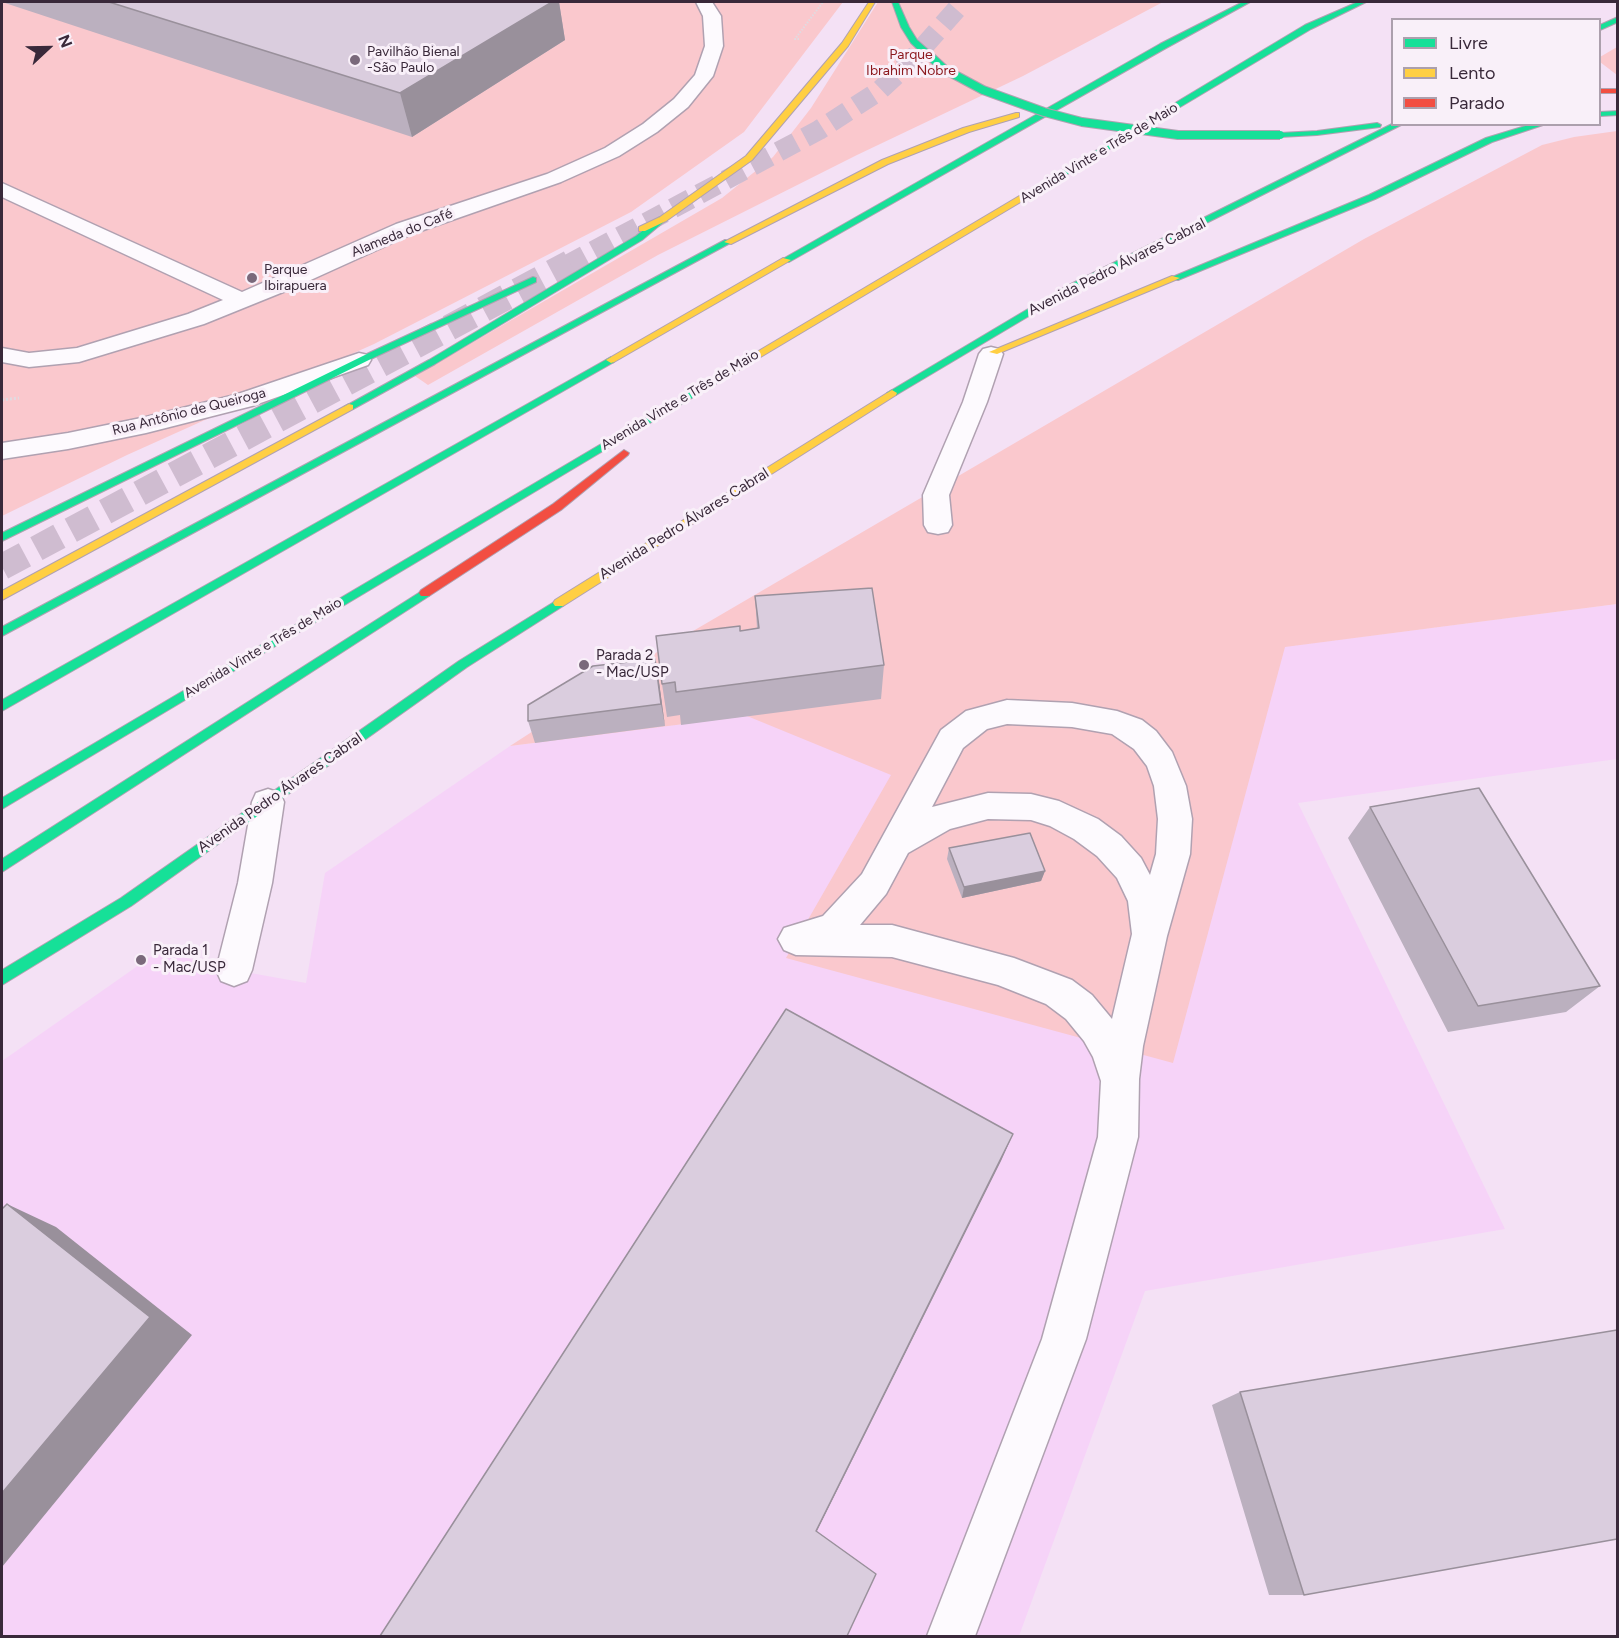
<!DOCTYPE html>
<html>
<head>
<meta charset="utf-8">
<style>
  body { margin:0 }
  #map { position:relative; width:1619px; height:1638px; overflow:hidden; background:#f4e1f5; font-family:Figtree,sans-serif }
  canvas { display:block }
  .frame { position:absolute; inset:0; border:3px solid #39293a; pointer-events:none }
  .legend { position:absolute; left:1391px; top:18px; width:210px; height:108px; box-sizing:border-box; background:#f9f0f9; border:2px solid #aca0ad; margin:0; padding:8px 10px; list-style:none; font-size:18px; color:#39293a }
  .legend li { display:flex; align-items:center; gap:12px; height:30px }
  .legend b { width:30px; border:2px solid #aca0ad }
  .north { position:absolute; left:18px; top:18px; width:60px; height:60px; -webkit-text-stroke:4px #f9f0f9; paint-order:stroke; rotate:68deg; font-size:16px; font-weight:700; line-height:24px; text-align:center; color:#39293a }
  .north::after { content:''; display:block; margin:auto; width:21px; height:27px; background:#39293a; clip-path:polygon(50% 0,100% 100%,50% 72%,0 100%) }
</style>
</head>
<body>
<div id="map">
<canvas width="1619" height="1638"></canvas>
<div class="frame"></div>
<ul class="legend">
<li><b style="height:8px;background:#16e098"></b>Livre</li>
<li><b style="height:8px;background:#ffcf43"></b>Lento</li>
<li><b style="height:8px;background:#f24e42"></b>Parado</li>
</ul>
<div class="north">N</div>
</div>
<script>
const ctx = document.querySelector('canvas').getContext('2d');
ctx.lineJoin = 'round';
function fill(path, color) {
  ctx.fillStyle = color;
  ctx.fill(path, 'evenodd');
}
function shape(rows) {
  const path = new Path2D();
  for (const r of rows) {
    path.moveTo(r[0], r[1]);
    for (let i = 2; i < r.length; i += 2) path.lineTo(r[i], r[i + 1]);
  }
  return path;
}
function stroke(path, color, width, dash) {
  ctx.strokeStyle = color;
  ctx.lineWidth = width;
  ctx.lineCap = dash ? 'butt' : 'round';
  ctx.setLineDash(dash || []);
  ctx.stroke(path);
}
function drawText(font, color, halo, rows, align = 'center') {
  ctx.font = font + ' Figtree,sans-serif';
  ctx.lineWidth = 6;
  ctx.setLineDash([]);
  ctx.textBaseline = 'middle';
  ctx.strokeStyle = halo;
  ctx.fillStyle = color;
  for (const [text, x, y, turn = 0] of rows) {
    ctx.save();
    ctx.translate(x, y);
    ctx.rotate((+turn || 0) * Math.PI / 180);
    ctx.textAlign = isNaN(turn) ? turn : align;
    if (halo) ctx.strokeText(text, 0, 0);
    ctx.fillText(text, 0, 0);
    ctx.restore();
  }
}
fill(shape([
  [1617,604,1617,759,1298,803,1505,1229,1145,1291,1019,1636,2,1636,2,1061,159,951,234,970,306,983,325,873,510,746]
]), '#f6d3f8');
fill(shape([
  [2,2,843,2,744,132,631,212,374,344,127,455,2,516],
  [878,2,1163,2,1023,76,857,155,658,255,428,385,415,376,722,198,773,157,811,108],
  [1617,47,1617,75,1600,62,1600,57],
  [1617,131,1617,604,1285,647,1173,1063,786,958,891,775,747,716,510,746,640,662,1364,239,1542,145,1574,137]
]), '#fac8cd');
stroke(shape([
  [567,265,819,130,879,91,910,62,963,2]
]), '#cfbcd0', 20, [20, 10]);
stroke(shape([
  [2,567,570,263]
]), '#cfbcd0', 26, [26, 13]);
const lane = shape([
  [696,2,712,2,721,16,723,46,713,76,688,107,657,132,619,156,561,182,412,234,293,288,204,324,79,362,29,367,2,362,2,348,29,353,77,348,188,314,223,300,2,197,2,183,242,292,396,224,547,174,605,148,643,124,674,99,695,75,705,46,703,16,696,2],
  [991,347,999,349,1003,354,987,402,949,495,952,525,948,532,938,534,928,532,924,525,923,495,963,402,979,354,983,349,991,347],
  [359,353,368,355,371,360,368,365,252,406,146,433,68,449,2,459,2,443,68,433,146,417,235,395,359,353],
  [1007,700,1072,703,1117,711,1142,720,1156,731,1172,752,1186,786,1192,819,1190,854,1167,936,1143,1046,1139,1079,1138,1137,1086,1339,975,1636,927,1636,1042,1339,1098,1137,1101,1081,1093,1057,1084,1041,1066,1019,1046,1004,998,985,892,957,796,955,784,950,778,939,784,928,823,916,862,874,941,730,966,711,1007,700],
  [1007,724,1072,727,1112,734,1134,749,1147,766,1154,786,1158,819,1156,854,1150,875,1141,858,1121,836,1098,819,1059,801,1031,794,988,793,932,807,963,748,987,729,1007,724],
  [988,819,1031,820,1050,826,1074,839,1097,856,1117,878,1128,901,1132,934,1112,1019,1092,995,1072,980,1014,958,892,925,860,925,886,894,908,853,950,829,988,819],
  [268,789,280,793,284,802,272,883,252,970,247,981,234,986,221,981,216,970,238,883,252,802,256,793,268,789]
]);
const fast = shape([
  [892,2,898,2,909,27,917,40,934,55,934,59,928,59,911,43,901,27,892,2],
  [1243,2,1250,2,1166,48,789,262,781,260,1160,44,1243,2],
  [1358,2,1366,2,1311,29,1024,200,1017,198,1305,25,1358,2],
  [1618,17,1618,22,1600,30,1600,25,1618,17],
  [1618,111,1618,115,1600,116,1600,112,1618,111],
  [1377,123,1381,125,1380,127,1317,135,1280,137,1276,135,1280,133,1317,131,1377,123],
  [1392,124,1403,124,1071,291,896,395,888,395,887,393,1065,287,1392,124],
  [1532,124,1546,124,1492,142,1375,199,1178,280,1170,278,1369,195,1486,138,1532,124],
  [660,217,667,219,642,240,435,364,353,409,345,409,344,407,429,360,636,236,660,217],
  [725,240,732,242,2,636,2,627,725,240],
  [533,277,536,278,536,282,375,357,2,541,2,533,369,353,533,277],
  [611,357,614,358,614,362,2,711,2,700,611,357],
  [713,378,718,381,717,383,2,809,2,798,713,378],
  [425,589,429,590,431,593,429,596,2,872,2,859,425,589],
  [559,599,563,600,565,603,563,606,467,667,131,906,2,985,2,970,121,898,459,661,559,599]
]);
const slow = shape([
  [869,2,875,2,848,46,752,160,666,221,645,231,639,231,639,227,660,217,746,156,842,43,869,2],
  [1016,113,1019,113,1019,117,969,132,888,164,731,244,724,242,882,160,963,128,1016,113],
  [1021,195,1025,198,1024,200,717,383,709,383,708,381,1021,195],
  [783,258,791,260,614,362,611,363,606,360,783,258],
  [1172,276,1180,278,997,354,989,352,1172,276],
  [892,390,897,393,896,395,563,606,555,606,553,603,555,600,892,390],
  [349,404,353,405,353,409,2,600,2,591,349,404]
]);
const jam = shape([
  [1600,89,1618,89,1618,93,1600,93,1600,89],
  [624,450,629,453,628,455,561,510,429,596,421,596,419,593,421,590,553,504,624,450]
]);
stroke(lane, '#b0a1b1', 3);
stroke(fast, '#b0a1b1', 2);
stroke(slow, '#b0a1b1', 2);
stroke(jam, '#b0a1b1', 2);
stroke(shape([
  [799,39,795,39,823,2]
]), '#e0dbe1', 2, [1.5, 1.5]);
stroke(shape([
  [2,400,19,398]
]), '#e0dbe1', 3, [2, 2]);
fill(lane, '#fdfafe');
fill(fast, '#16e098');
fill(slow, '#ffcf43');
fill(jam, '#f24e42');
const fastBridge = shape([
  [931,57,944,69,983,90,1044,112,1082,122,1178,135,1280,135]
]);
stroke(fastBridge, '#b0a1b1', 10, []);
stroke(fastBridge, '#16e098', 8);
fill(shape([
  [2,2,559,2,565,40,412,137],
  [755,596,884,665,881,699,681,725,680,715,667,717,662,684,740,631,757,628],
  [659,682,665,726,535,743,528,721],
  [1370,807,1600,986,1566,1012,1448,1032,1348,838],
  [949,848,1045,871,1041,881,962,898,947,859],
  [1240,1392,1304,1595,1269,1595,1212,1405]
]), '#bbb0bf');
fill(shape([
  [552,2,559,2,565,40,412,137,400,93],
  [655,659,659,682,665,726,661,704],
  [1045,871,1041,881,962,898,964,887],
  [1013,1134,1001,1161,815,1535,816,1531],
  [7,1204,56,1227,192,1335,2,1567,2,1493]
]), '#99909b');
const building = shape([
  [109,2,552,2,400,93,109,2],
  [872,588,884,665,676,692,675,682,662,684,656,636,740,626,740,631,759,628,755,596,872,588],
  [655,659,661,704,528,721,528,705,593,666,655,659],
  [1479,788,1600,986,1478,1006,1370,807,1479,788],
  [1030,833,1045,871,964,887,949,848,1030,833],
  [786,1009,1013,1134,816,1531,876,1574,847,1636,380,1636,786,1009],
  [7,1204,150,1317,2,1493,2,1209,7,1204],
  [1617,1330,1617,1539,1304,1595,1240,1392,1617,1330]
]);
fill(building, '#dacdde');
stroke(building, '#99909b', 1.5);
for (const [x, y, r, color] of [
  [355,60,6,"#7a697b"],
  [252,278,6,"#7a697b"],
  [584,665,6,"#7a697b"],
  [141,960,6,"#7a697b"]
]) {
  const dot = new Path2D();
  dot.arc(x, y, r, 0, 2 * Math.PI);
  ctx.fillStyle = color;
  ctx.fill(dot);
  stroke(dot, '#f9f0f9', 2);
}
drawText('14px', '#39293a', '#f9f0f9', [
  ["Pavilhão Bienal",367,52],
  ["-São Paulo",367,68],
  ["Parque",264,270],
  ["Ibirapuera",264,286]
], 'left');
drawText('14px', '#8c191e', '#f9f0f9', [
  ["Parque",911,55],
  ["Ibrahim Nobre",911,71]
]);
drawText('14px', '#39293a', '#f9f0f9', [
  ["Avenida Vinte e Três de Maio",1099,153,-31],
  ["Alameda do Café",402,233,-22],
  ["Avenida Vinte e Três de Maio",680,400,-31],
  ["Rua Antônio de Queiroga",189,412,-14],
  ["Avenida Vinte e Três de Maio",263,648,-31]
]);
drawText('15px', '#39293a', '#f9f0f9', [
  ["Avenida Pedro Álvares Cabral",1117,267,-27],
  ["Avenida Pedro Álvares Cabral",684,524,-32],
  ["Avenida Pedro Álvares Cabral",280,793,-35]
]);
drawText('15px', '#39293a', '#f9f0f9', [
  ["Parada 2",596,656],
  ["- Mac/USP",596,673],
  ["Parada 1",153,951],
  ["- Mac/USP",153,968]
], 'left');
</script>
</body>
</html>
